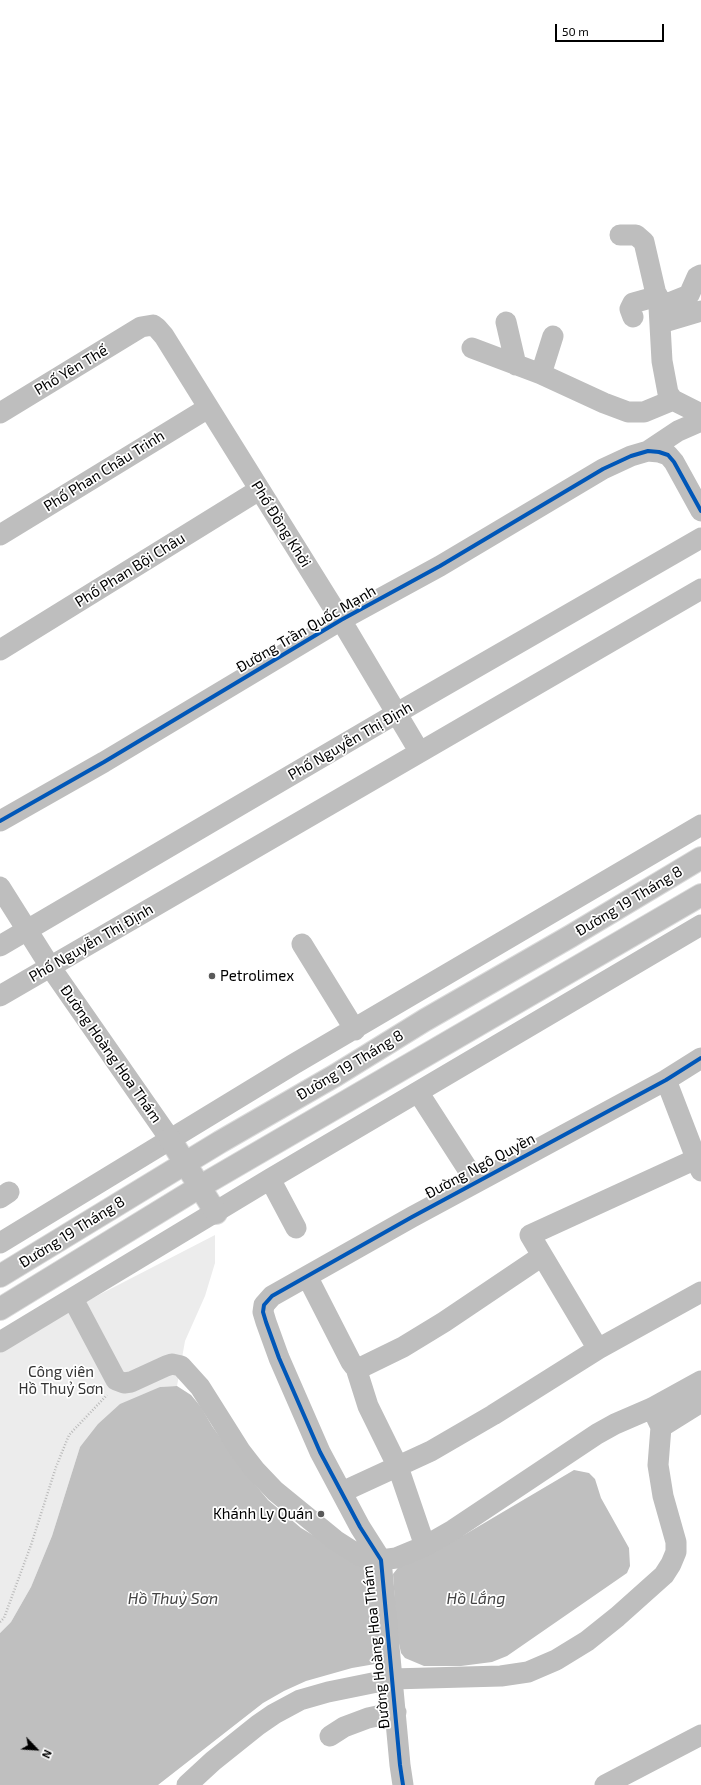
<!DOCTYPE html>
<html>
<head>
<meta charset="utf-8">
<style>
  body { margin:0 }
  #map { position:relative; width:701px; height:1785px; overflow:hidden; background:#fff; font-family:"Exo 2",sans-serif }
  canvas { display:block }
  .north { position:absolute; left:16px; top:1729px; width:40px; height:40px; -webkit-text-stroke:3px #fff; paint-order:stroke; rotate:115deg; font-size:11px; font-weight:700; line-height:16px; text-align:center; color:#000 }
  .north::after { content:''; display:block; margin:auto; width:14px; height:18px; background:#000; clip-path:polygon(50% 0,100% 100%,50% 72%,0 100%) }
  .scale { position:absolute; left:555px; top:24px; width:109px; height:18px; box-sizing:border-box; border:2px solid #000; border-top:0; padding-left:5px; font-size:12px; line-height:14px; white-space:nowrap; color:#000; -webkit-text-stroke:3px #fff; paint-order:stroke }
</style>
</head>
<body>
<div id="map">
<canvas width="701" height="1785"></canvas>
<div class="north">N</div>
<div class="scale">50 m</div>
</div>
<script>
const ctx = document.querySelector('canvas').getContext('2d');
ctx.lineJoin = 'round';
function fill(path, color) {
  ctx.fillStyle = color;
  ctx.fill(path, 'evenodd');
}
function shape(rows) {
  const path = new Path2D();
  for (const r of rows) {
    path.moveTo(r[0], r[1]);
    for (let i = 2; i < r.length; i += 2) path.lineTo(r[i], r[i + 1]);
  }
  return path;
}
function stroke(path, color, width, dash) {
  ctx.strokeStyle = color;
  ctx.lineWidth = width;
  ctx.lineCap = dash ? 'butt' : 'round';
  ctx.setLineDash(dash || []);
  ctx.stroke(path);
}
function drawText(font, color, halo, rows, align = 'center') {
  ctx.font = font + ' "Exo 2",sans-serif';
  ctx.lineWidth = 3.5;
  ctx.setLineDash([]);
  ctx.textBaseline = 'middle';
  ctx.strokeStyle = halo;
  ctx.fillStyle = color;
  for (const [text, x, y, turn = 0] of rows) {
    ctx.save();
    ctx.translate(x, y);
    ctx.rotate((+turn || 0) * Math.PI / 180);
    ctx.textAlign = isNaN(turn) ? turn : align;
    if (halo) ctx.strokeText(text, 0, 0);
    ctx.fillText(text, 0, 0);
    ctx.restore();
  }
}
fill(shape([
  [215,1235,215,1263,205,1296,185,1341,177,1386,160,1387,80,1447,52,1536,31,1587,11,1622,0,1633,0,1350,27,1332]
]), '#ececec');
fill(shape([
  [177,1386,191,1395,201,1407,212,1426,244,1471,268,1500,301,1528,336,1549,372,1562,381,1663,352,1668,306,1681,284,1691,263,1703,158,1785,0,1785,0,1633,11,1622,31,1587,52,1536,80,1447,98,1424,120,1404,160,1387],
  [574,1470,589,1473,595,1479,601,1498,629,1548,630,1566,627,1573,507,1656,492,1662,461,1666,424,1666,405,1658,401,1653,397,1634,393,1574,405,1559,464,1535]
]), '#bfbfbf');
const highway = shape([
  [170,1139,216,1213],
  [0,1276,220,1142,336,1075,425,1020,571,936,701,858],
  [0,1309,201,1186,701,895]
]);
stroke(highway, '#dbdbdb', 24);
stroke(shape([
  [0,1622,4,1618,31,1545,56,1467,69,1435,107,1395]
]), '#b9b9b9', 2.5, [1, 2]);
stroke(shape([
  [620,235,636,235,644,242,659,307,662,361,668,393,673,400,697,412,701,417],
  [659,307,689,295,697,277,701,275],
  [633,317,630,309,633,303,658,296],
  [506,322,516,365],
  [661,323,701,311],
  [472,348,541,374,604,403,628,412,644,412,673,400],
  [541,374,553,336],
  [0,413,141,327,153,325,157,328,164,336,341,620,419,751],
  [648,451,678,431,701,421],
  [0,535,208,408],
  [0,650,259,490],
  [0,821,104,762,341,620,440,566,603,469,631,456,648,451,659,452,668,455,674,462,701,511],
  [0,887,51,968,170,1139],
  [302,944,355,1030],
  [0,946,397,713,701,538],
  [0,996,701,589],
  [666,1080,701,1171],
  [418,1092,476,1182],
  [270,1179,296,1228],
  [0,1198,9,1192],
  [0,1243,294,1064,701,825],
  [307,1276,351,1362,354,1366,360,1368,403,1347,444,1322,542,1256],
  [73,1299,116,1380,124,1383,131,1382,166,1366,172,1364,181,1366,200,1387,241,1452,255,1470,275,1491,335,1540,360,1556,371,1559,381,1560,396,1558,425,1546,453,1530,597,1434,615,1424,652,1408,701,1381],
  [0,1342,270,1179,701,925],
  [598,1349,530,1235,696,1159],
  [356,1368,368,1406,398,1467,425,1546],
  [661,1427,701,1402],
  [342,1492,431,1451,493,1415,598,1349,701,1292],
  [330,1736,344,1727,368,1718,396,1712],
  [187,1785,213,1761,258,1725,274,1714,300,1700,328,1692,392,1679,501,1676,528,1672,556,1660,587,1641,617,1617,664,1575,671,1564,676,1552,676,1542,663,1496,658,1465,661,1427,652,1408],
  [403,1785,400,1765,381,1560,360,1527,320,1452,279,1358,266,1322,263,1312,264,1305,272,1296,412,1217,666,1080,701,1058],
  [605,1785,701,1735]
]), '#bebebe', 21);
stroke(highway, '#bebebe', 22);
stroke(shape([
  [0,821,104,762,341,620,440,566,603,469,631,456,648,451,659,452,668,455,674,462,701,511],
  [403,1785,400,1765,381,1560,360,1527,320,1452,279,1358,266,1322,263,1312,264,1305,272,1296,412,1217,666,1080,701,1058]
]), '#0057b8', 4);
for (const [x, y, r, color] of [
  [212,976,4,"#595959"],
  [321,1514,4,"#595959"]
]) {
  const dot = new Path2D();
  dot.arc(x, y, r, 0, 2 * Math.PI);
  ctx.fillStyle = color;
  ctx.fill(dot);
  stroke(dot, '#fff', 1.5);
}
drawText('15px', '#000', '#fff', [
  ["Phố Yên Thế",71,370,-31],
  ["Phố Phan Châu Trinh",104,471,-32],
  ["Phố Đồng Khởi",281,524,58],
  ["Phố Phan Bội Châu",130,570,-32],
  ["Đường Trần Quốc Mạnh",306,629,-30],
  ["Phố Nguyễn Thị Định",350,741,-30],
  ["Đường 19 Tháng 8",629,901,-31],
  ["Phố Nguyễn Thị Định",91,943,-30],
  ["Đường Hoàng Hoa Thám",111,1054,55],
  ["Đường 19 Tháng 8",350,1065,-31],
  ["Đường Ngô Quyền",480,1166,-28],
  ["Đường 19 Tháng 8",72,1232,-32],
  ["Đường Hoàng Hoa Thám",376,1647,-96]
]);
drawText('15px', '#000', '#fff', [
  ["Petrolimex",220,976],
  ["Khánh Ly Quán",313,1514,"right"]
], 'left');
drawText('15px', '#333', '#fff', [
  ["Công viên",61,1372],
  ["Hồ Thuỷ Sơn",61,1389]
]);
drawText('italic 16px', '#444', '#fff', [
  ["Hồ Thuỷ Sơn",173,1599],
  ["Hồ Lắng",476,1599]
]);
</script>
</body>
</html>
